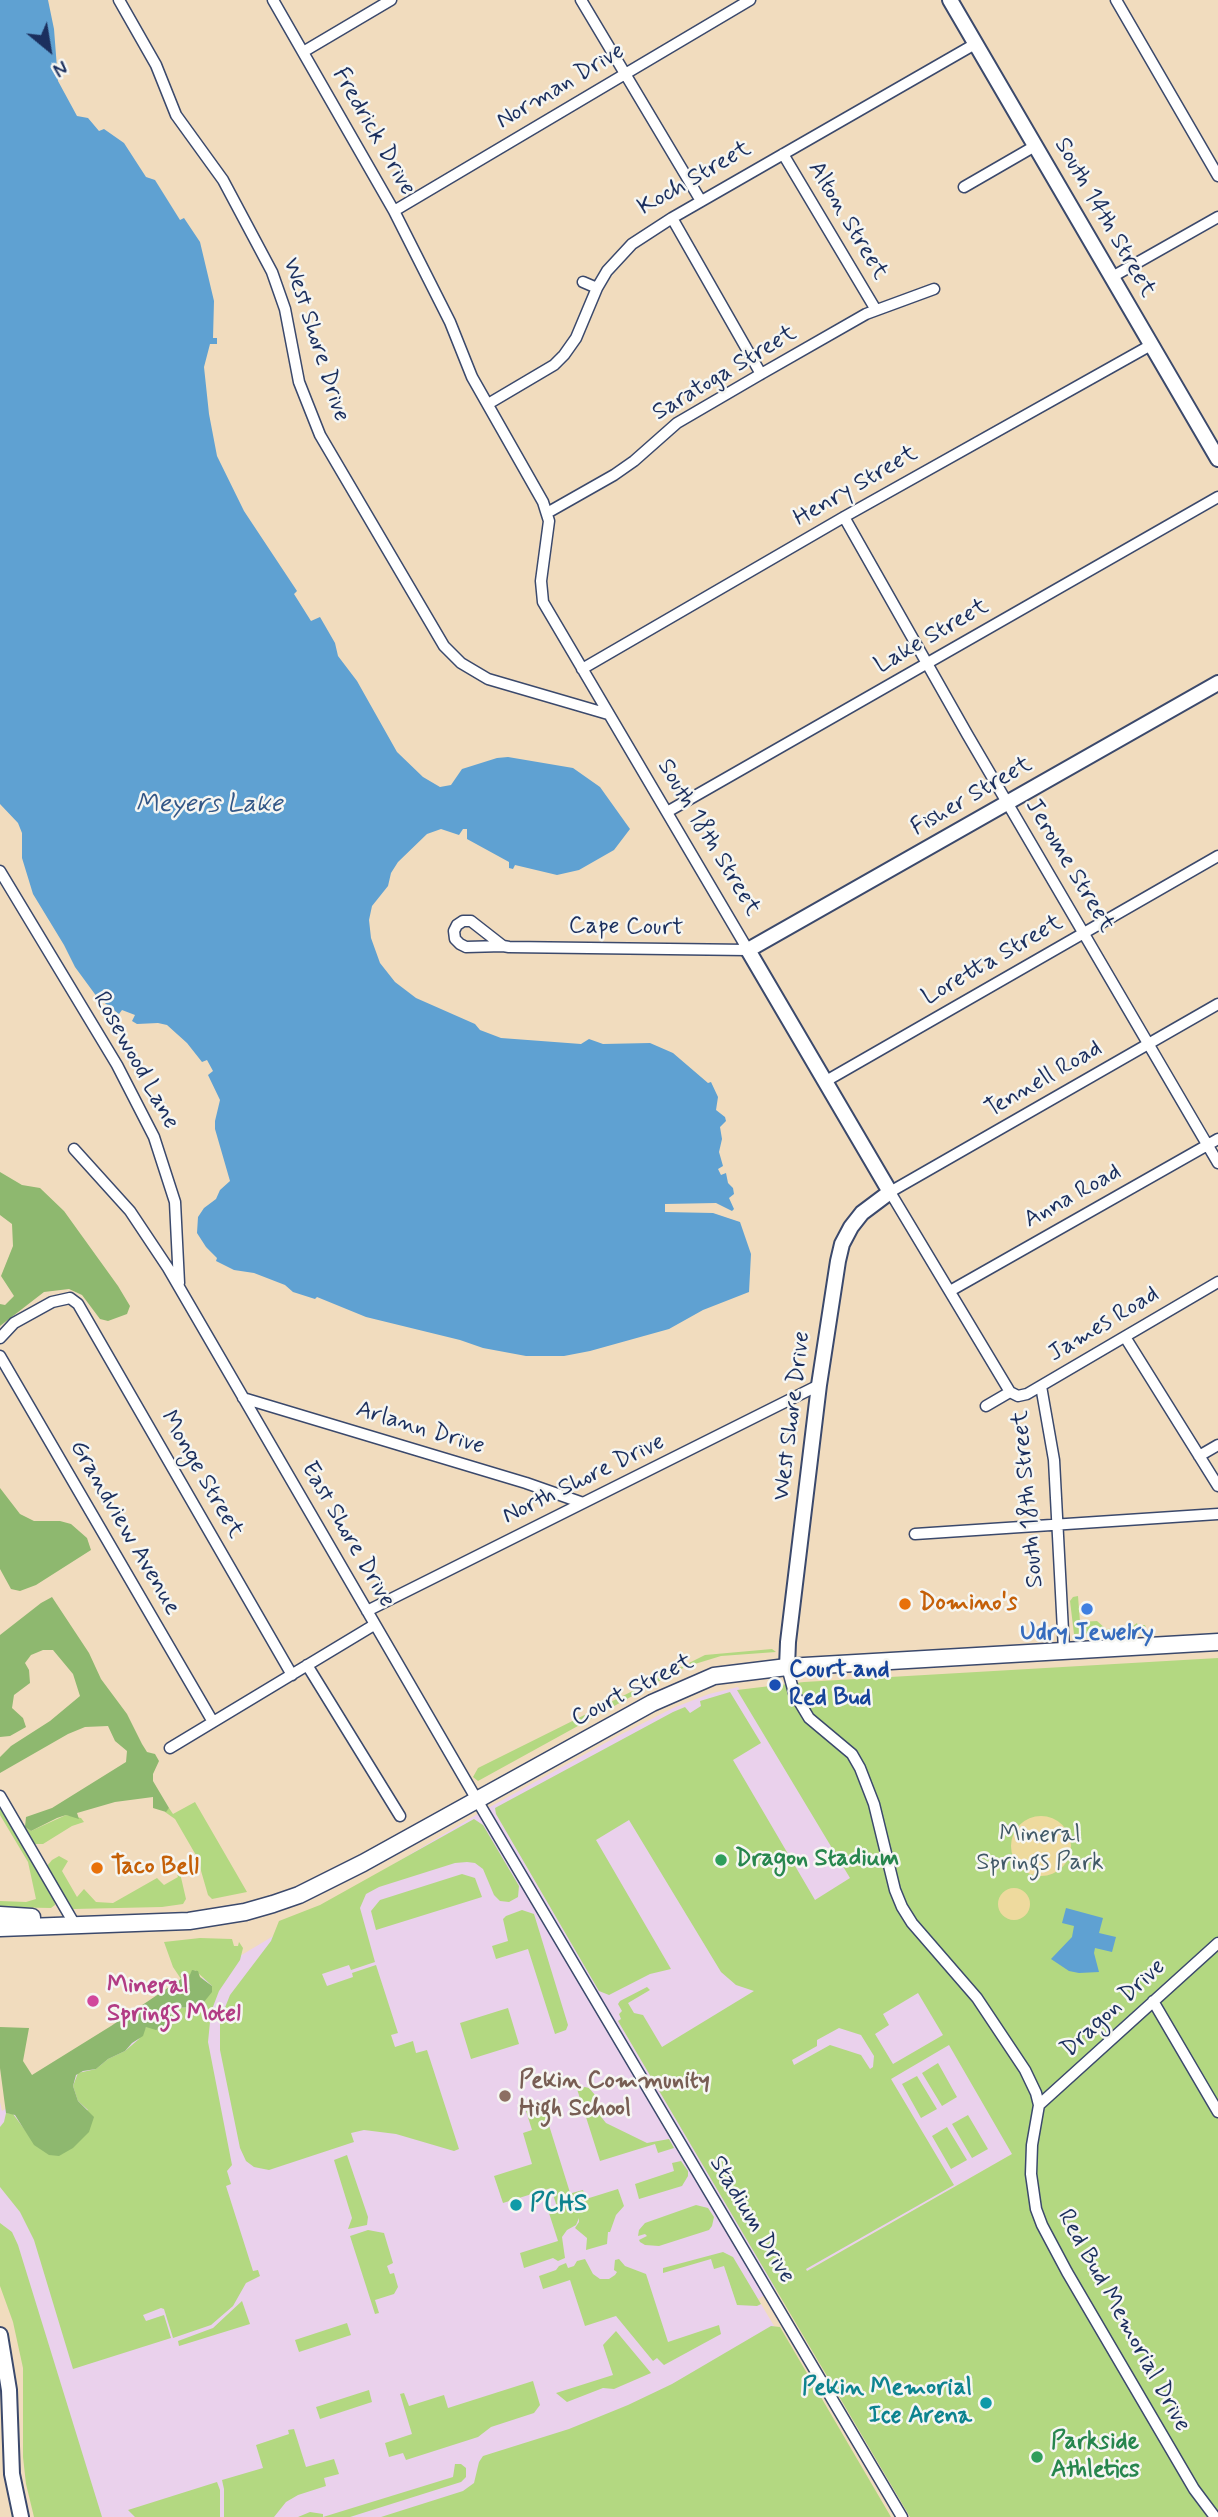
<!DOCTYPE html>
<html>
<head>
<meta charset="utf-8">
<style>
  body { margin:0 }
  #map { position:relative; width:1218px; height:2517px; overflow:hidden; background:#f1dcbe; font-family:Mynerve,sans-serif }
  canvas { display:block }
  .north { position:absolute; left:14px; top:14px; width:70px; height:70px; -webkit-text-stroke:5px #f6f6f2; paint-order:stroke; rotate:150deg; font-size:19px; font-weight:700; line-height:28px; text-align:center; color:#1b2f5e }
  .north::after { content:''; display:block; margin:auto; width:24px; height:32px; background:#1b2f5e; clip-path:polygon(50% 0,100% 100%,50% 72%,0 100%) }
</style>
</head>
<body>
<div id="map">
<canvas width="1218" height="2517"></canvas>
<div class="north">N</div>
</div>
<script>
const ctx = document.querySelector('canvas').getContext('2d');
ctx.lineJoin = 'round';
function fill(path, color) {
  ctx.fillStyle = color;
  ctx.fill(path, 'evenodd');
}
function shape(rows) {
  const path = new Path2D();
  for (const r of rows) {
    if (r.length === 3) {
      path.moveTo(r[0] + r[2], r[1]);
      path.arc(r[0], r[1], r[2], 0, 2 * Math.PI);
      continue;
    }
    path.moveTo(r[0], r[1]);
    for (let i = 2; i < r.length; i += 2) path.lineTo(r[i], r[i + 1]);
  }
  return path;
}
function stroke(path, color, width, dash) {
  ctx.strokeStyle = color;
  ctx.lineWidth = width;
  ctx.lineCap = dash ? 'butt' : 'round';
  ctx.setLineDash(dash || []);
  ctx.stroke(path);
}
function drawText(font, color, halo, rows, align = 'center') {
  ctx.font = font + ' Mynerve,sans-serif';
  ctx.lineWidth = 5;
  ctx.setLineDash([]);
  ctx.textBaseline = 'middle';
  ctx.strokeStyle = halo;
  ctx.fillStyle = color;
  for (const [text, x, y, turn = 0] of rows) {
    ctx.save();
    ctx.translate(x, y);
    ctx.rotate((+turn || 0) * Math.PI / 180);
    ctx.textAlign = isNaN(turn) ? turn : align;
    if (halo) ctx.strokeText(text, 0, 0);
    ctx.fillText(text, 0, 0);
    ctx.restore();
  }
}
fill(shape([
  [738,1687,1014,2153,758,2299,888,2517,43,2517,30,2373,0,2281,0,2102,2,2111,59,2079,54,2067,481,1812,616,1737,673,1708,709,1694]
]), '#ead1ec');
fill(shape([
  [1078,1596,1080,1622,1097,1621,1106,1629,1130,1628,1137,1623,1138,1626,1145,1625,1146,1628,1142,1631,1074,1634,1070,1601,1073,1597],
  [772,1649,776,1652,721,1656,685,1667,478,1781,473,1777,478,1768,705,1655],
  [1218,1658,1218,2517,910,2517,618,2021,621,2019,619,2014,622,2011,618,2004,620,2001,647,1987,650,1990,628,2003,634,2013,643,2015,662,2047,754,1991,736,1985,721,1972,629,1820,596,1840,671,1969,650,1974,609,1995,599,1991,496,1814,495,1808,673,1712,685,1707,690,1713,701,1706,700,1701,730,1692,761,1743,733,1760,815,1900,850,1878,737,1690,804,1682],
  [918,1993,943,2035,893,2064,875,2034,889,2025,883,2014],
  [839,2028,861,2035,874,2056,873,2067,870,2069,861,2055,830,2045,794,2065,792,2060,817,2046,817,2040],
  [949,2045,1012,2154,807,2271,806,2269,954,2185,891,2079],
  [195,1802,247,1892,212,1899,208,1895,197,1857,175,1819,165,1812,169,1808,173,1814],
  [0,1806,54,1899,55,1905,51,1908,0,1907,0,1901,26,1902,36,1899,28,1862,0,1815],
  [66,1815,81,1818,84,1822,72,1826,43,1844,35,1844,25,1827,31,1831],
  [474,1819,483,1825,519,1886,518,1897,509,1902,500,1901,494,1895,483,1869,475,1863,467,1862,455,1863,379,1887,366,1894,360,1908,375,1962,351,1970,349,1965,322,1974,327,1986,353,1977,352,1973,376,1965,398,2033,391,2035,395,2047,413,2041,416,2053,427,2050,459,2149,454,2151,396,2134,364,2130,351,2133,354,2142,269,2170,254,2167,246,2161,240,2148,220,2050,220,2020,230,1995,271,1941,279,1921,320,1905],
  [59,1856,68,1861,62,1871,77,1897,84,1889,96,1902,113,1903,157,1878,164,1885,178,1877,175,1869,180,1873,186,1899,183,1904,162,1907,73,1909,47,1866,52,1860],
  [462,1874,475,1878,482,1897,376,1930,371,1911,380,1900],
  [522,1910,534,1914,568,2025,566,2030,555,2034,528,1949,496,1959,492,1946,508,1941,503,1919,506,1916],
  [200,1938,232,1939,234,1946,238,1946,239,1942,243,1948,240,1960,219,1991,211,2012,208,2042,232,2165,227,2171,231,2184,226,2186,253,2271,258,2270,260,2276,246,2283,233,2306,211,2325,173,2338,164,2309,161,2308,143,2315,146,2321,164,2315,171,2338,73,2369,34,2240,20,2212,0,2187,0,2127,4,2122,6,2113,13,2114,31,2138,88,2110,78,2101,73,2086,78,2073,96,2069,108,2059,125,2051,139,2039,146,2027,170,2019,174,2008,192,2007,204,2002,212,1986,195,1970,189,1977,181,1979,173,1967,164,1942],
  [508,2008,519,2044,471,2059,460,2023],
  [938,2063,957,2097,942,2106,922,2073],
  [917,2076,937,2109,921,2118,902,2084],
  [585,2087,589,2088,595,2095,602,2118,606,2123,647,2143,669,2139,674,2148,658,2153,655,2144,600,2161,577,2089],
  [543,2106,572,2199,572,2193,583,2190,586,2199,618,2189,624,2206,616,2215,610,2232,608,2232,607,2244,586,2250,587,2238,575,2228,579,2222,579,2218,576,2225,567,2230,562,2237,565,2258,558,2261,553,2258,524,2268,520,2253,558,2241,548,2210,557,2207,551,2188,503,2203,494,2176,532,2164,523,2133,532,2130,526,2111],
  [968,2115,988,2149,972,2158,952,2124],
  [947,2127,967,2160,951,2169,932,2136],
  [347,2155,368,2217,367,2225,348,2229,352,2218,334,2160],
  [681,2161,688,2171,688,2176,682,2186,639,2199,635,2184,674,2171,672,2163],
  [696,2205,708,2208,714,2217,712,2226,709,2230,659,2246,645,2245,640,2242,639,2240,647,2236,645,2234,638,2236,639,2230,645,2223],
  [0,2223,12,2232,18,2245,102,2517,34,2517,26,2484,23,2457,23,2368,13,2322,0,2286],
  [368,2230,384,2233,393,2263,387,2266,390,2274,394,2273,398,2287,394,2294,375,2300,379,2313,375,2314,350,2236],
  [723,2252,733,2257,761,2304,757,2306,737,2305,724,2266,714,2269,711,2259,663,2273,663,2268],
  [585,2259,593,2274,600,2279,609,2279,615,2275,617,2272,614,2270,615,2260,619,2259,625,2266,646,2274,668,2342,719,2325,721,2334,664,2365,657,2358,653,2361,616,2316,585,2326,570,2280,543,2289,539,2276,556,2270,559,2266,566,2263,568,2268,574,2266,577,2261],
  [242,2301,250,2324,179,2346,178,2341,213,2328],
  [347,2323,351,2335,299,2352,295,2340],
  [771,2326,780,2327,891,2517,381,2517,463,2491,474,2483,479,2462,483,2456,569,2429,628,2405,672,2384],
  [616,2331,651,2373,614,2389,603,2388,567,2402,556,2393,613,2375,603,2345],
  [533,2381,540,2405,534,2413,491,2427,478,2437,406,2460,403,2453,389,2457,385,2443,412,2434,400,2394,404,2393,409,2406,444,2395,448,2408],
  [369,2390,372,2402,320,2419,316,2407],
  [294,2429,306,2467,334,2459,339,2474,324,2478,326,2486,298,2495,286,2502,274,2517,224,2517,224,2489,222,2480,263,2468,256,2445,289,2434,288,2430],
  [455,2464,461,2464,466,2468,466,2477,461,2482,350,2517,298,2517,310,2512,323,2514,323,2517,453,2477],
  [217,2482,220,2490,220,2517,135,2517,128,2510]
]), '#b3d881');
fill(shape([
  [0,1172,22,1185,40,1188,64,1211,118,1286,130,1306,127,1314,108,1321,100,1319,82,1295,69,1289,44,1292,0,1326,0,1304,5,1305,14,1296,1,1276,13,1246,12,1224,0,1215],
  [0,1488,20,1514,34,1521,60,1521,71,1524,87,1538,91,1550,36,1585,20,1591,11,1589,0,1569],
  [52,1597,89,1653,101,1679,127,1714,142,1744,147,1752,155,1754,159,1761,153,1774,153,1781,169,1808,166,1812,153,1808,153,1797,115,1802,77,1813,79,1819,66,1815,57,1818,31,1831,25,1827,26,1817,52,1808,126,1762,127,1751,115,1741,108,1726,85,1727,68,1734,0,1773,0,1757,11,1746,50,1721,80,1696,73,1674,53,1650,43,1650,31,1655,25,1663,29,1670,30,1683,14,1695,12,1708,23,1718,26,1727,10,1736,0,1737,0,1635,41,1603],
  [192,1970,198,1971,200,1977,212,1986,212,1992,204,2002,192,2007,174,2008,168,2023,165,2026,156,2030,146,2027,143,2036,132,2043,125,2051,108,2059,96,2069,83,2071,76,2075,73,2086,78,2101,94,2117,89,2132,73,2148,59,2156,49,2155,34,2145,15,2115,6,2113,0,2068,0,2027,29,2028,23,2061,32,2075,111,2026,181,1979,189,1977]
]), '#8eb86f');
fill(shape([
  [1041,1846,30],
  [1014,1904,16]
]), '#eeda9e');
fill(shape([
  [0,0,48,0,54,29,58,81,77,116,88,118,99,131,104,129,124,143,146,177,155,180,180,220,184,218,200,242,214,301,213,338,217,338,217,344,210,344,204,367,209,414,217,456,244,511,297,591,294,594,311,621,320,617,335,643,338,656,357,681,397,752,423,777,440,787,451,785,462,769,497,758,508,757,573,768,600,787,630,829,614,850,579,870,557,875,515,865,513,869,509,868,509,862,467,839,467,829,463,829,459,835,441,829,427,834,398,862,391,873,388,886,372,906,369,920,371,938,380,963,395,982,416,998,475,1024,480,1030,501,1038,581,1044,589,1039,603,1044,650,1043,673,1053,708,1083,711,1082,718,1097,716,1110,725,1117,726,1121,720,1127,722,1139,719,1152,723,1166,718,1169,721,1175,726,1173,728,1183,733,1188,734,1194,729,1198,734,1209,732,1211,716,1203,665,1204,665,1212,713,1213,740,1222,751,1254,749,1292,703,1310,669,1329,590,1351,564,1356,526,1356,483,1348,460,1340,366,1317,317,1297,315,1299,293,1292,285,1285,254,1273,234,1270,216,1261,217,1258,206,1247,197,1233,198,1217,204,1208,216,1199,220,1190,230,1181,215,1129,215,1121,220,1100,208,1075,213,1071,207,1060,202,1062,187,1043,167,1025,158,1023,137,1024,132,1021,135,1015,122,1010,119,1014,97,997,75,967,64,945,33,894,22,858,22,833,18,823,0,804],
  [1066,1908,1103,1918,1099,1933,1116,1937,1112,1952,1095,1948,1094,1953,1099,1972,1079,1973,1069,1971,1051,1959,1072,1937,1074,1926,1062,1923]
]), '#5fa1d2');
const street = shape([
  [119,0,156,65,176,115,223,180,272,272,285,309,299,382,320,435,444,646,461,663,488,679,608,714],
  [273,0,394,211,450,322,472,377,543,502,549,521,541,581,543,602,748,950,509,947,503,946,471,921,463,921,457,925,454,931,455,939,460,944,466,947,503,946],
  [581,0,701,201],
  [1116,0,1218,176],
  [303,52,391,0],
  [783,154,876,310],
  [964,187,1035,146],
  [394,211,750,0],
  [672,218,761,374],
  [1112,277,1218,217],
  [583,282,597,288],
  [488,404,554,365,564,355,576,338,597,288,607,271,632,244,672,218,975,44],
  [547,513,614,475,634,461,677,423,761,374,866,314,934,289],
  [844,517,967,734,1218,1163],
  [582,669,844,517,1151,345],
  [667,812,1218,497],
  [0,871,117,1065,154,1137,175,1202,179,1283],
  [826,1081,1218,856],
  [74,1149,130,1211,168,1268,484,1812,902,2517],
  [950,1291,1218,1139],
  [1125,1337,1218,1486],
  [0,1338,14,1323,52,1302,70,1298,78,1304,292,1675],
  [0,1356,213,1722],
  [1041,1386,1054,1460,1064,1650],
  [1010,1392,890,1192,1218,1004],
  [1010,1392,1018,1396,1027,1394,1218,1282],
  [243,1398,526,1483,583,1503],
  [986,1406,1010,1392],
  [1199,1456,1218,1445],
  [915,1534,1218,1514],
  [367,1611,819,1385],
  [307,1665,400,1816],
  [787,1667,794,1693,809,1718,852,1754,860,1768,874,1804,895,1890,902,1907,912,1923,977,1998,1025,2070,1036,2093,1039,2105,1032,2145,1031,2174,1036,2209,1042,2225,1067,2272,1194,2489,1215,2517],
  [170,1748,374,1625],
  [0,1796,75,1925],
  [1153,2001,1218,2112],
  [1039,2105,1218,1943]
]);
const secondary = shape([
  [950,0,1218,459],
  [787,1667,788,1642,819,1385,838,1261,842,1244,851,1227,862,1213,890,1192,748,950,1218,683],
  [0,2335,9,2390,12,2474,21,2517]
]);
const primary = shape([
  [0,1915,32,1917],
  [0,1928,189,1921,245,1912,273,1904,299,1895,363,1863,652,1703,714,1676,787,1667,1218,1642]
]);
stroke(street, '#3b496c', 13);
stroke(secondary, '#3b496c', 18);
stroke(primary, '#3b496c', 19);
stroke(street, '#fff', 10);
stroke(secondary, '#fff', 14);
stroke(primary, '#fff', 16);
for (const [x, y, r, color] of [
  [905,1604,7,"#e8710a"],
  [1087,1609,7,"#3f7fe0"],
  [775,1685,7,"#1a4fb4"],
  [721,1860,7,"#2e9e5b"],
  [97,1868,7,"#e8710a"],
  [93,2001,7,"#d1479c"],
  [505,2096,7,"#8d6e63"],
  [516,2205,7,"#0f9aa8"],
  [986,2403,7,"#0f9aa8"],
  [1037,2457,7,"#2e9e5b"]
]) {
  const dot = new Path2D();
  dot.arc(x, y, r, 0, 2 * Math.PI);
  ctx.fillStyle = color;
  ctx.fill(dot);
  stroke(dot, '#f6f6f2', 2.5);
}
drawText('24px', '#1b2f5e', '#f6f6f2', [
  ["Norman Drive",561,87,-31],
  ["Fredrick Drive",373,132,60],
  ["Koch Street",695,179,-30],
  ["South 14th Street",1104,218,60],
  ["Alton Street",847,221,59],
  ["West Shore Drive",315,340,72],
  ["Saratoga Street",725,374,-31],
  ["Henry Street",856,487,-30],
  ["Lake Street",932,637,-30],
  ["Fisher Street",972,797,-30],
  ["South 18th Street",708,838,59],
  ["Jerome Street",1069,866,59],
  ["Cape Court",626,928,1],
  ["Loretta Street",993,961,-30],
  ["Rosewood Lane",135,1061,61],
  ["Tennell Road",1044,1080,-30],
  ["Anna Road",1073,1197,-29],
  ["James Road",1104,1325,-31],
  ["West Shore Drive",793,1416,-83],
  ["Arlann Drive",420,1429,17],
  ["Monge Street",201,1475,60],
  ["North Shore Drive",584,1480,-26],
  ["South 18th Street",1029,1499,-95],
  ["Grandview Avenue",124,1528,60],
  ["East Shore Drive",347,1535,60],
  ["Court Street",633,1691,-27],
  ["Dragon Drive",1114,2009,-43],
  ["Stadium Drive",751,2220,59],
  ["Red Bud Memorial Drive",1123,2321,61]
]);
drawText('bold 24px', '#c56008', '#f6f6f2', [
  ["Domino's",919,1604],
  ["Taco Bell",111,1868]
], 'left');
drawText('bold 24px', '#366cbe', '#f6f6f2', [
  ["Udry Jewelry",1087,1634]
]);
drawText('bold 24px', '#164399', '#f6f6f2', [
  ["Court and",789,1671],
  ["Red Bud",789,1699]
], 'left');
drawText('24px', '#415967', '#f6f6f2', [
  ["Mineral",1040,1836],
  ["Springs Park",1040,1864]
]);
drawText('bold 24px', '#27864d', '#f6f6f2', [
  ["Dragon Stadium",735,1860],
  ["Parkside",1051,2443],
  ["Athletics",1051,2471]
], 'left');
drawText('bold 24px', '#b23c85', '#f6f6f2', [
  ["Mineral",107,1987],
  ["Springs Motel",107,2015]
], 'left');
drawText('bold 24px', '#785e54', '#f6f6f2', [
  ["Pekin Community",519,2082],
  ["High School",519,2110]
], 'left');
drawText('bold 24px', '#0d838f', '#f6f6f2', [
  ["PCHS",530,2205],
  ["Pekin Memorial",972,2389,"right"],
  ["Ice Arena",972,2417,"right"]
], 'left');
drawText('italic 26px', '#335787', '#f6f6f2', [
  ["Meyers Lake",209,806]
]);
</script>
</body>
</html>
